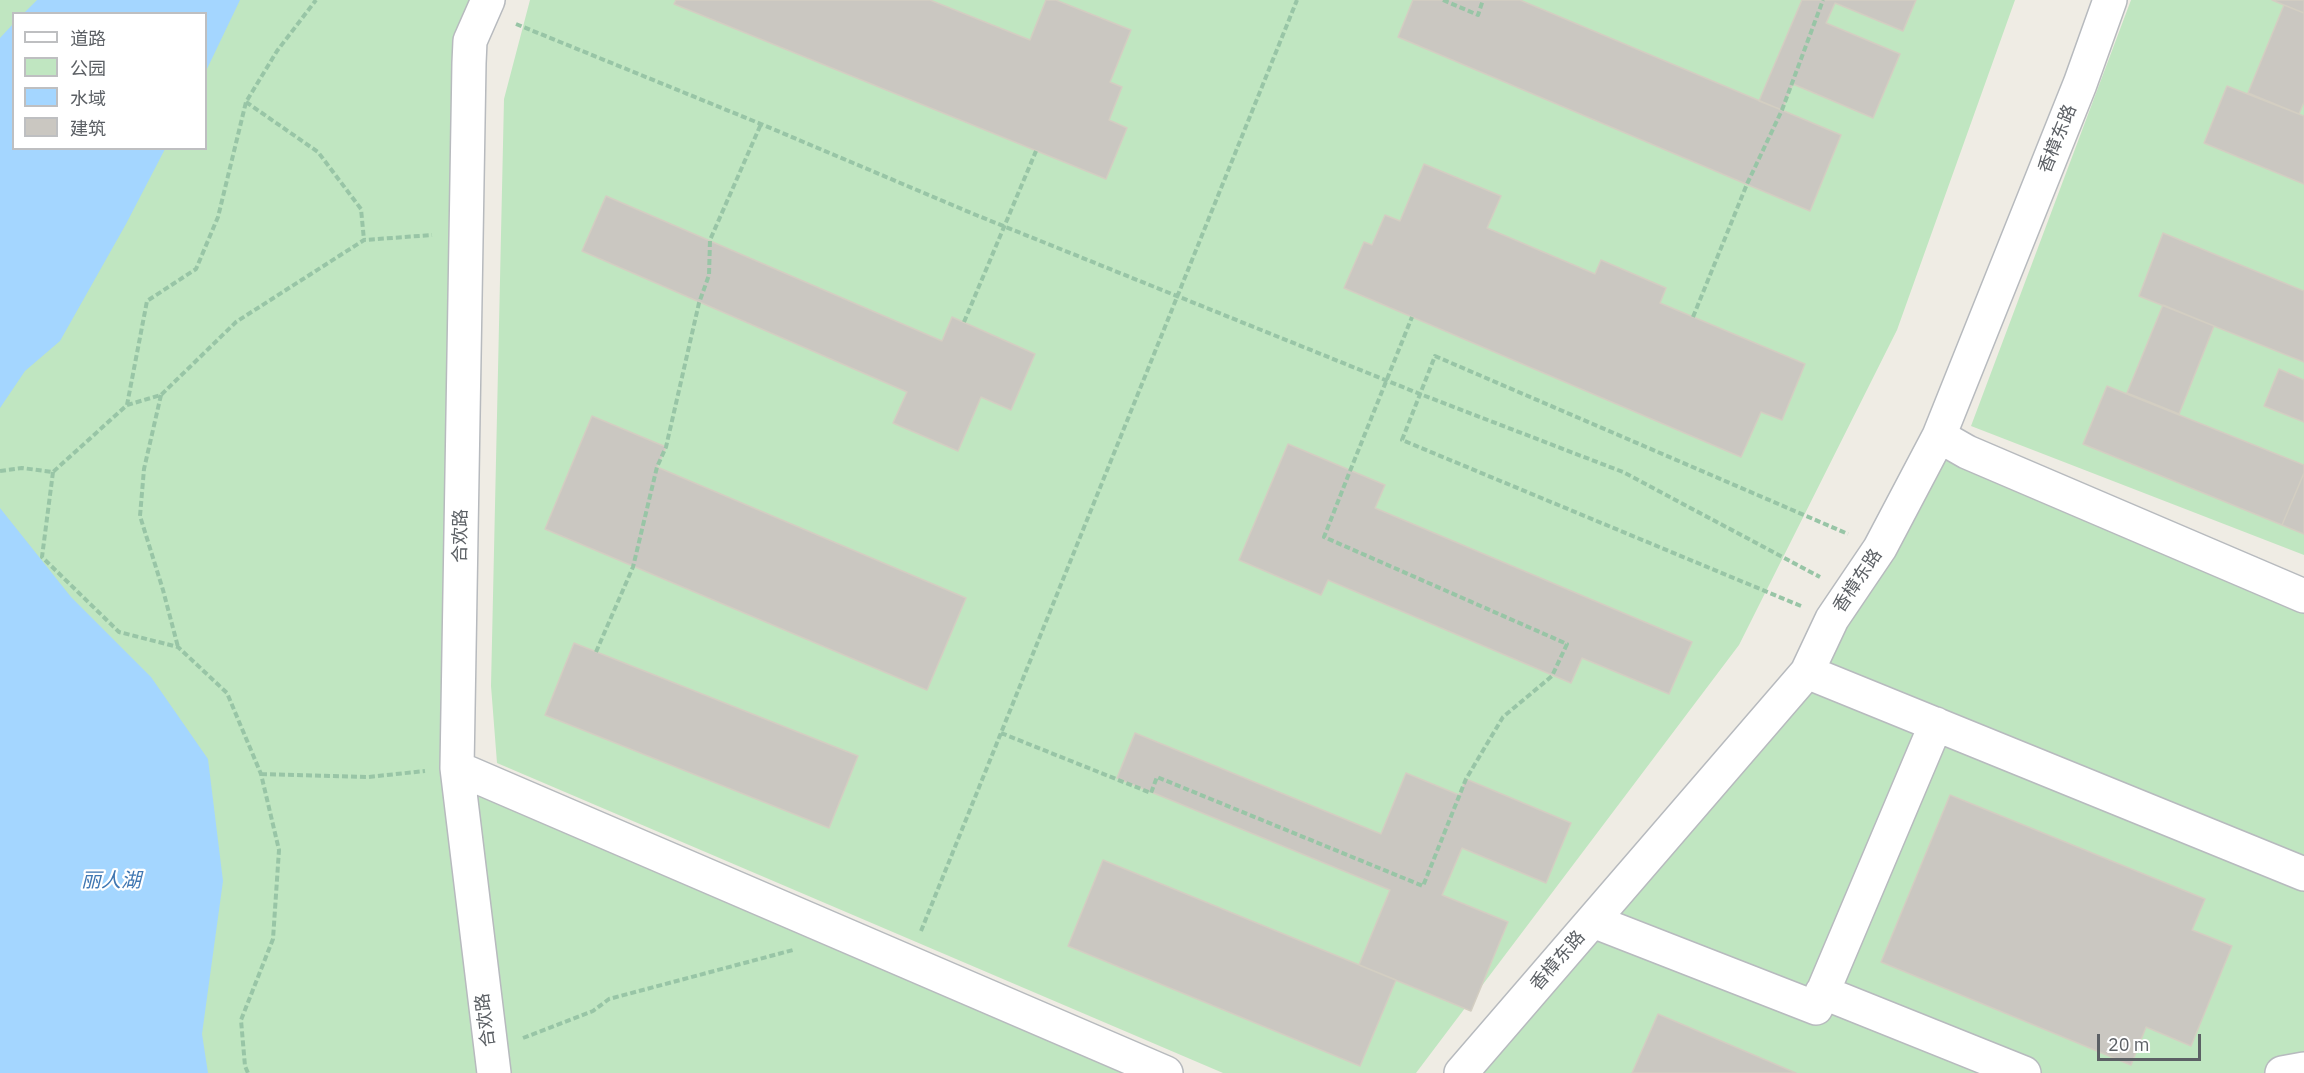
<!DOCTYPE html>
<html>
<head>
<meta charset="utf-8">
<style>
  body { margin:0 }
  #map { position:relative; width:2304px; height:1073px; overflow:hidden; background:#efece4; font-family:"IBM Plex Sans","Noto Sans SC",sans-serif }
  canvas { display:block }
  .legend { position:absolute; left:12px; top:12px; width:195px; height:138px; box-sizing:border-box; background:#fff; border:2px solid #bebfc1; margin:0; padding:8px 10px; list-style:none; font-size:18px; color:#5c6065 }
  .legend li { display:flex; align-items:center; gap:12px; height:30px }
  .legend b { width:30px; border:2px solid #bebfc1 }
  .scale { position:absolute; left:2097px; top:1034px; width:104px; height:27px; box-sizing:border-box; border:3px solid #5c6065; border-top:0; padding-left:8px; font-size:18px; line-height:21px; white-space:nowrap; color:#5c6065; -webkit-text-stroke:4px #fff; paint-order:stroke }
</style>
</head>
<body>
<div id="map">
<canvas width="2304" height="1073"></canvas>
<ul class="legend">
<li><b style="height:8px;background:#fff"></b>道路</li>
<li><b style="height:16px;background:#c0e6c1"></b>公园</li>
<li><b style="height:16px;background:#a4d6ff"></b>水域</li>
<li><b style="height:16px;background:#cac7c1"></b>建筑</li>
</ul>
<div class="scale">20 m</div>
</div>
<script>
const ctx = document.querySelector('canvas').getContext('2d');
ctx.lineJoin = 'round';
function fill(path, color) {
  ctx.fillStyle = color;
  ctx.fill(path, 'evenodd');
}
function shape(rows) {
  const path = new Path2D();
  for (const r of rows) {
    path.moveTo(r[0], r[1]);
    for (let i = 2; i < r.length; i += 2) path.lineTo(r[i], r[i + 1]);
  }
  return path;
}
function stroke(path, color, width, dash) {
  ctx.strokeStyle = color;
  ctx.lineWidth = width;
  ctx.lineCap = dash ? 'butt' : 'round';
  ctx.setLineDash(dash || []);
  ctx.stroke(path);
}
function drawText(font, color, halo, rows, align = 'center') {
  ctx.font = font + ' "IBM Plex Sans","Noto Sans SC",sans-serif';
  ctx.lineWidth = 4.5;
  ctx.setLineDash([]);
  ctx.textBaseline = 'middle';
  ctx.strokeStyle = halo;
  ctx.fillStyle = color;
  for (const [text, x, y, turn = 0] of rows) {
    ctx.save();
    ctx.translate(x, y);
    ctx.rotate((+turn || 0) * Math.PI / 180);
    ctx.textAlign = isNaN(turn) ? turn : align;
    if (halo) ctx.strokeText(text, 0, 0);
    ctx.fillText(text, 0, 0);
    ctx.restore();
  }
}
fill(shape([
  [0,0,488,0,457,768,1166,1073,0,1073],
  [14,14,206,14,206,148,14,148],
  [530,0,2015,0,1897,330,1739,645,1416,1073,1223,1073,497,763,491,686,504,99],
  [2131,0,2304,0,2304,555,1971,426],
  [1940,437,2304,596,2304,873,1811,671],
  [1807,675,2304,875,2304,1073,1461,1073]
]), '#c0e6c1');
fill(shape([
  [37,0,240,0,206,71,206,14,24,13],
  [13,24,14,148,165,149,126,224,60,341,25,371,0,408,0,38],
  [0,508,71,597,151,677,208,759,223,881,202,1034,208,1073,0,1073]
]), '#a4d6ff');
const building = shape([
  [676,0,930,0,1030,40,1046,0,1056,0,1131,30,1110,82,1122,87,1109,120,1127,128,1106,179,674,4,676,0],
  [1413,0,1520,0,1841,135,1810,211,1398,37,1413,0],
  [1802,0,1916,0,1903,31,1835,3,1826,23,1900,54,1873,118,1793,84,1782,110,1759,101,1802,0],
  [2272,0,2304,0,2304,13,2284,5,2272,0],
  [2284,5,2304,13,2304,102,2299,114,2248,93,2284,5],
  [2227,86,2304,116,2304,184,2204,143,2227,86],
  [1424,164,1501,196,1487,228,1595,274,1601,260,1666,288,1660,303,1805,364,1782,420,1761,412,1741,457,1344,288,1364,242,1372,245,1385,215,1400,221,1424,164],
  [606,196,942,341,952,317,1035,354,1011,410,981,397,958,451,893,423,907,392,582,251,606,196],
  [2163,233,2304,291,2304,362,2139,296,2163,233],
  [2163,305,2214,326,2179,414,2127,393,2163,305],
  [2279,369,2304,380,2304,422,2264,406,2279,369],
  [2107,386,2304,465,2304,473,2282,525,2083,444,2107,386],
  [592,416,666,447,657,467,966,598,927,690,545,529,592,416],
  [1288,444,1385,485,1375,508,1692,642,1669,694,1582,658,1571,683,1328,580,1321,595,1239,560,1288,444],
  [2304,473,2304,534,2282,525,2304,473],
  [574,643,858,756,829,828,545,715,574,643],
  [1135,733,1381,834,1406,773,1459,795,1466,779,1571,823,1546,883,1462,848,1442,895,1508,922,1471,1011,1359,965,1390,890,1117,778,1135,733],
  [1950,795,2205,899,2192,930,2232,946,2191,1046,2146,1027,2131,1065,1881,962,1950,795],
  [1103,860,1396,980,1360,1066,1068,946,1103,860],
  [1658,1014,1796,1073,1632,1073,1658,1014]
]);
fill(building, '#cac7c1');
stroke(building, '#d3cec2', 1.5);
const minor = shape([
  [488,0,470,41,469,63,457,768,494,1073],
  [1939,436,1967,452,2304,596],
  [1807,672,2304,874],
  [457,768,1166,1073],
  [1593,921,1816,1008,1936,724],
  [1822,992,2024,1073],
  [1461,1073,1807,672,1832,619,1880,548,1939,436,2080,84,2110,0],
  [2282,1073,2304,1069]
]);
stroke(minor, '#b7babe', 36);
stroke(shape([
  [1443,0,1478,15,1483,0],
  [516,24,761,124,976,215,1420,394,1623,472,1820,577],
  [246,102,318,152,361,209,364,240],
  [1693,317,1747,184,1782,110,1823,0],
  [161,395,144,469,140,516,163,590,178,647],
  [127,405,161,395,236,322,364,240,432,235],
  [0,471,22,468,53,472,127,405,147,301,196,269,218,217,246,102,277,51,316,0],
  [53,472,42,557,119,632,178,647,227,693,261,774,279,850,273,939,241,1020,245,1066,248,1073],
  [1801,606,1402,440,1435,356,1848,534],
  [596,652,633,567,657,467,666,447,699,303,709,275,710,240,761,124],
  [1001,733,1151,793,1157,777,1423,886,1466,779,1503,717,1552,676,1567,644,1324,537,1350,471],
  [261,774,368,777,425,771],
  [921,931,1297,0],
  [523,1038,593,1011,609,999,793,950]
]), '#98c5a6', 4, [6, 3]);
stroke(minor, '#fff', 33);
stroke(shape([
  [964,322,1036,151],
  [1350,471,1412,317]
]), '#98c5a6', 4, [6, 3]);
drawText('18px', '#5c6065', '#fff', [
  ["香樟东路",2058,139,-68],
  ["合欢路",461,536,-89],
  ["香樟东路",1858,581,-56],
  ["香樟东路",1558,961,-49],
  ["合欢路",486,1020,-97]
]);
drawText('italic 20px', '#4077b2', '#fff', [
  ["丽人湖",111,881]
]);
</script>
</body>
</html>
